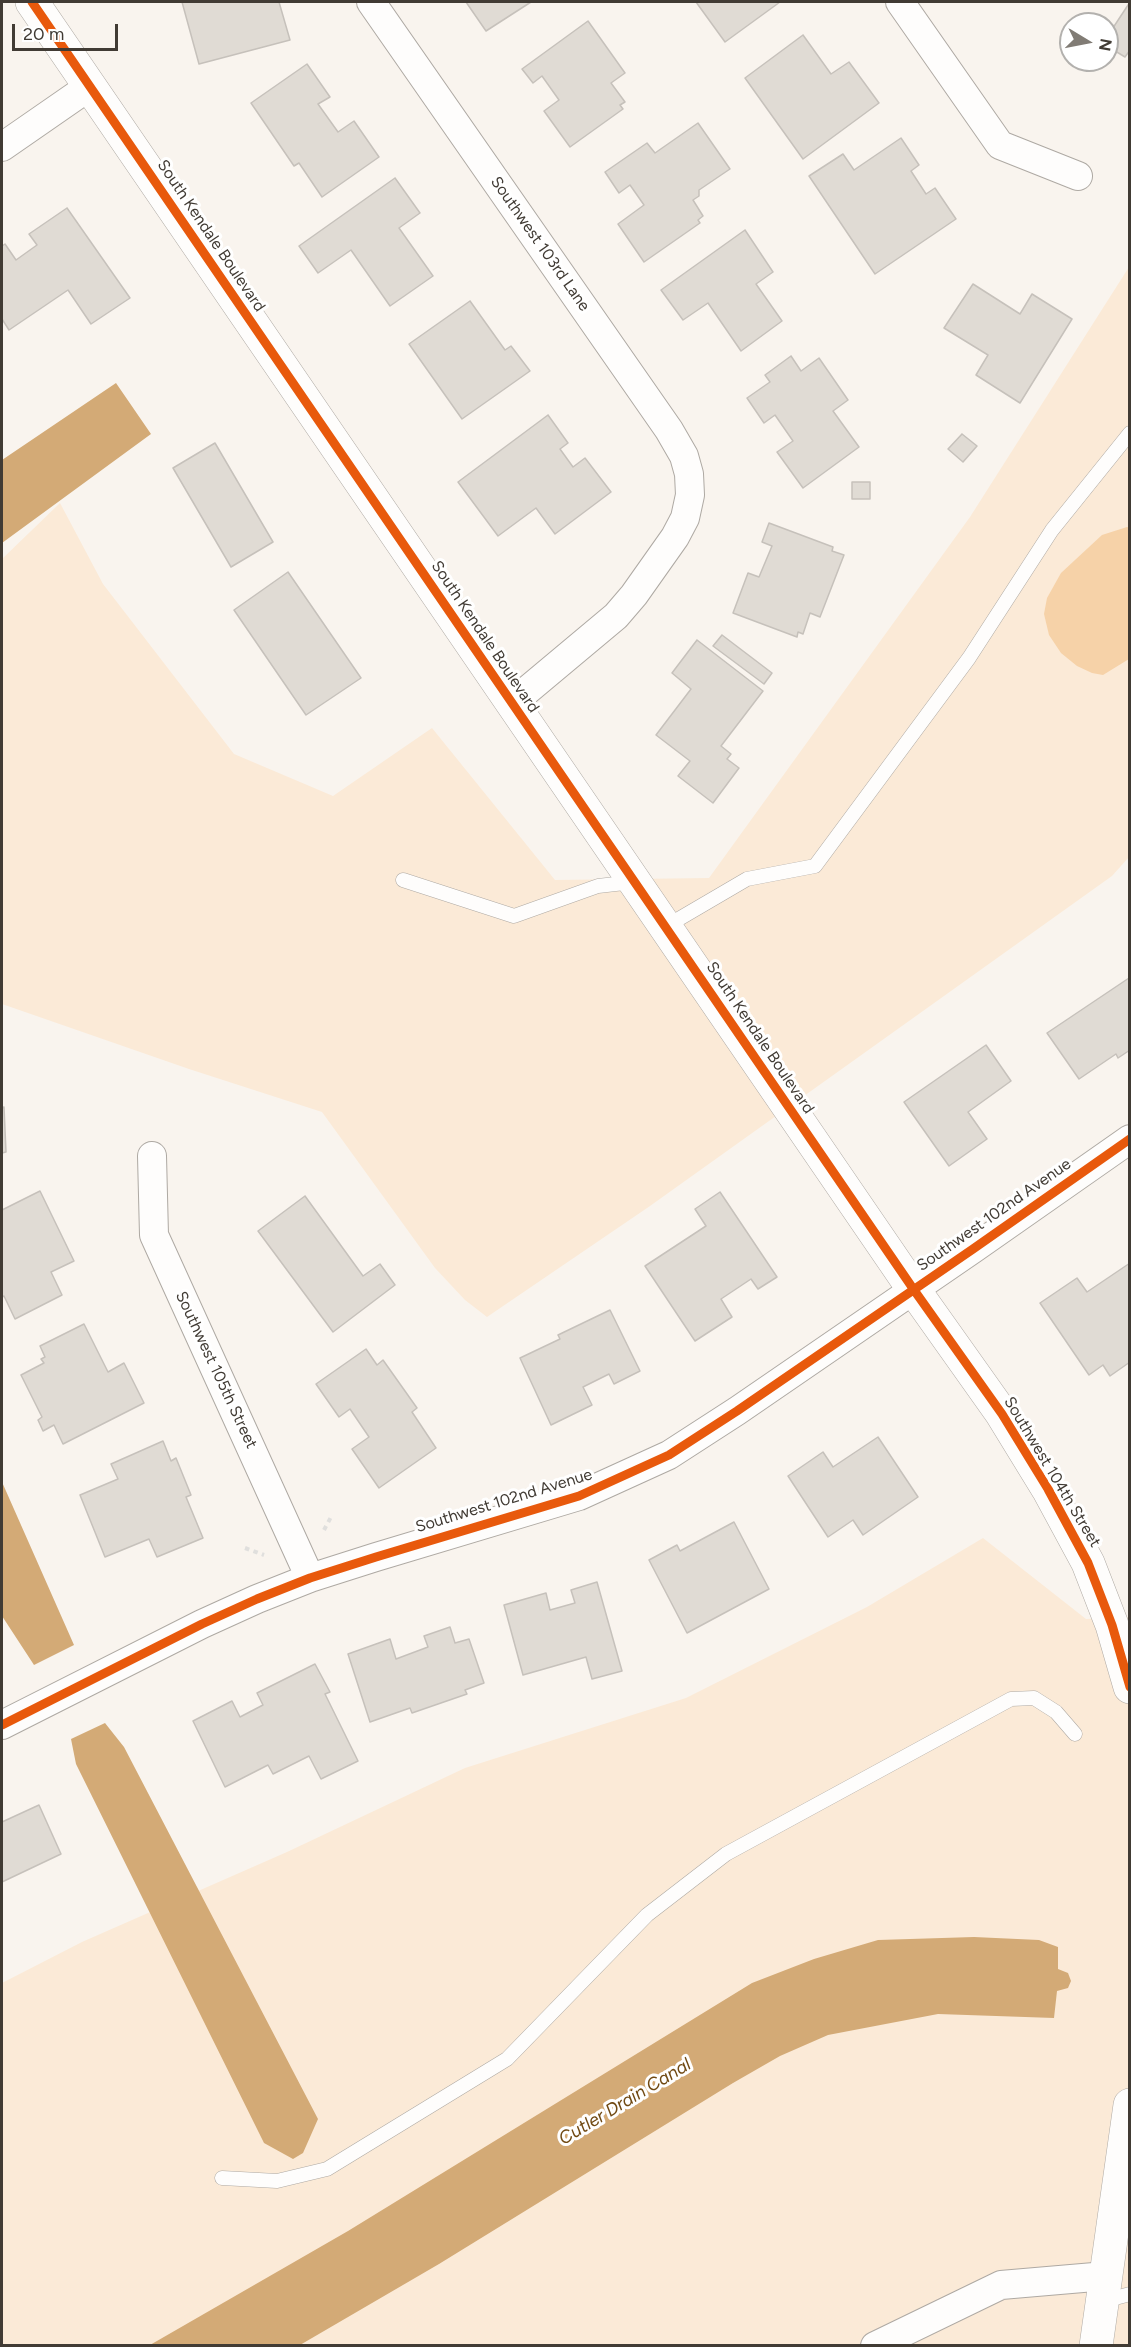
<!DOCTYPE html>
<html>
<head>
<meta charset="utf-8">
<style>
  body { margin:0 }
  #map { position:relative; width:1131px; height:2347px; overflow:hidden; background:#f9f4ee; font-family:Figtree,sans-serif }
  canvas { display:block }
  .frame { position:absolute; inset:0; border:3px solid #413b34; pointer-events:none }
  .north { position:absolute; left:1059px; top:12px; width:60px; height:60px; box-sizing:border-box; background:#fff; border:2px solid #b3b1ae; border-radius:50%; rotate:100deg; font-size:16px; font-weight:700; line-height:24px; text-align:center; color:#413b34 }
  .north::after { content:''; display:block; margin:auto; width:21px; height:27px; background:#817c75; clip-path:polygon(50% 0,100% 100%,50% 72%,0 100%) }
  .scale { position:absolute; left:12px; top:24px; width:106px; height:27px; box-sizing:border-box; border:3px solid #413b34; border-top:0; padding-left:8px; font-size:18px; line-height:21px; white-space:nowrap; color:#413b34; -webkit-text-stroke:4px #fff; paint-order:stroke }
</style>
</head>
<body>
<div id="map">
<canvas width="1131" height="2347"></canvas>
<div class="frame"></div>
<div class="north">N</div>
<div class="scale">20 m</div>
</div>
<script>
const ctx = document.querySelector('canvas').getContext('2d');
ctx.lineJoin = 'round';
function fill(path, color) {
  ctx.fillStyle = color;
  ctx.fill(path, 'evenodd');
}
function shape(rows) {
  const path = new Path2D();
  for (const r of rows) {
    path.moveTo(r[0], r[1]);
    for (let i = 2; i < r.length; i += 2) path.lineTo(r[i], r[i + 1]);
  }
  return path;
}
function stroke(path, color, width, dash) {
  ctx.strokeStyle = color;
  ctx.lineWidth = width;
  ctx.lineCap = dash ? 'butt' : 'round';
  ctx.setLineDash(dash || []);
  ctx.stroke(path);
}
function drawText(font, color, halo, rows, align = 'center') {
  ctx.font = font + ' Figtree,sans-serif';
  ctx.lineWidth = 6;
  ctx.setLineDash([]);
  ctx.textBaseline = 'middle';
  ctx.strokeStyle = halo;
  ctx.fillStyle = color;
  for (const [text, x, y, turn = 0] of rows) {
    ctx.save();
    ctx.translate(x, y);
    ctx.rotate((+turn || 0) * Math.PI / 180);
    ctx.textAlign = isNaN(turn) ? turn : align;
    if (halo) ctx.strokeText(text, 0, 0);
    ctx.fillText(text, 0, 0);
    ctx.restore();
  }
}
fill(shape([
  [1129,267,1129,857,1112,876,650,1206,487,1317,465,1300,435,1268,322,1112,189,1069,2,1004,2,559,60,503,103,584,234,754,333,796,432,728,555,880,709,878,970,517],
  [983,1538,1086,1619,1129,1617,1129,2345,2,2346,2,1983,82,1942,287,1852,465,1768,686,1698,867,1607]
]), '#fbead7');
fill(shape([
  [1127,527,1130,528,1129,659,1103,675,1092,673,1077,666,1061,653,1049,635,1044,614,1047,598,1061,573,1102,535]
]), '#f6d2a8');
fill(shape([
  [116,383,151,434,2,543,2,460],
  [2,1482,74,1645,34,1665,2,1616],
  [105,1723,124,1747,318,2119,303,2153,293,2159,264,2143,76,1764,71,1739],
  [974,1937,1039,1940,1058,1947,1058,1969,1068,1973,1071,1981,1068,1988,1057,1991,1054,2018,938,2014,828,2035,780,2056,733,2083,439,2264,300,2345,150,2345,348,2231,752,1983,814,1959,878,1940]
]), '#d3aa76');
const building = shape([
  [182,2,279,2,290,40,199,64,182,2],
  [466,2,531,2,486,31,466,2],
  [696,2,780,2,725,42,696,2],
  [1130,2,1130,50,1125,57,1107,46,1107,37,1130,2],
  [588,21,625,73,611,83,625,102,620,105,623,109,570,147,544,111,559,100,542,76,533,83,522,69,588,21],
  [803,35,831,74,849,62,879,103,803,159,745,78,803,35],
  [307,64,330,97,318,104,338,132,354,121,379,157,322,197,299,163,294,166,251,103,307,64],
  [698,123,730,169,699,190,699,196,693,200,703,216,698,220,700,223,644,262,618,224,644,205,630,185,619,193,605,172,647,143,655,153,698,123],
  [901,138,919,165,911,171,926,194,935,188,956,219,875,274,809,176,843,154,854,170,901,138],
  [395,178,420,213,399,228,433,276,390,306,351,250,318,273,299,246,395,178],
  [67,208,130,298,91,324,68,290,9,330,2,319,2,246,5,244,16,260,37,245,29,234,67,208],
  [745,230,773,272,756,284,782,321,741,351,708,303,683,320,661,290,745,230],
  [973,284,1020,314,1032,294,1072,319,1020,403,976,375,988,355,944,328,973,284],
  [470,301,505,350,511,346,530,371,462,419,409,344,470,301],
  [791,356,801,371,819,358,848,400,833,411,859,447,803,488,777,452,793,441,775,415,764,423,747,398,770,382,765,375,791,356],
  [548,415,568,443,560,449,573,467,585,458,611,492,555,534,536,508,498,536,458,482,548,415],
  [962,434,977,446,963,462,948,449,962,434],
  [215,443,273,542,231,567,173,468,215,443],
  [852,482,870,482,870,499,852,499,852,482],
  [769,523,833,547,832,551,844,555,820,617,810,613,803,634,798,632,797,637,733,613,748,573,759,577,772,546,762,542,769,523],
  [288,572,361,678,306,715,234,610,288,572],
  [722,635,772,673,764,684,713,646,722,635],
  [697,640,763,691,721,746,731,754,727,759,739,768,713,803,678,776,690,761,656,735,691,689,672,673,697,640],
  [1129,978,1130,1050,1118,1058,1116,1054,1079,1079,1047,1033,1129,978],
  [986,1045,1011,1081,968,1112,987,1139,949,1166,904,1102,986,1045],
  [4,1107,6,1152,2,1153,2,1108,4,1107],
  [40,1191,74,1261,51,1272,62,1295,15,1319,4,1296,2,1297,2,1210,40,1191],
  [720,1192,777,1277,758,1289,751,1279,721,1299,732,1317,695,1341,645,1266,706,1226,695,1209,720,1192],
  [305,1196,363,1276,380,1264,395,1285,333,1332,258,1231,305,1196],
  [1130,1263,1130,1362,1110,1376,1103,1365,1089,1375,1040,1303,1077,1278,1087,1292,1130,1263],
  [610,1310,640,1371,614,1384,609,1374,583,1387,592,1405,551,1425,520,1358,560,1339,558,1335,610,1310],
  [84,1324,108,1372,124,1363,144,1403,63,1444,54,1425,43,1431,38,1420,42,1417,21,1375,44,1363,41,1359,45,1357,40,1346,84,1324],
  [366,1349,377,1365,383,1360,417,1408,412,1412,436,1448,379,1488,352,1449,369,1437,350,1409,339,1417,316,1384,366,1349],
  [878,1437,918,1497,863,1535,853,1520,828,1537,788,1476,823,1452,833,1467,878,1437],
  [163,1441,171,1461,176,1458,191,1495,186,1497,203,1538,157,1557,149,1539,105,1557,80,1495,118,1479,111,1464,163,1441],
  [734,1522,769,1589,687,1633,649,1560,677,1545,680,1551,734,1522],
  [597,1582,622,1671,592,1679,586,1657,523,1675,504,1605,546,1593,550,1610,575,1603,571,1590,597,1582],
  [450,1627,455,1643,469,1639,484,1683,465,1690,467,1694,412,1713,410,1708,370,1722,348,1654,390,1639,396,1659,428,1647,424,1636,450,1627],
  [315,1664,330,1692,325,1694,358,1761,321,1779,309,1756,273,1774,268,1765,225,1787,193,1721,232,1701,240,1717,263,1705,257,1693,315,1664],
  [39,1805,61,1854,2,1882,2,1822,39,1805]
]);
fill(building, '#e0dbd4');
stroke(building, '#c6c1bb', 1.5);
const service = shape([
  [403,880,514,916,598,886,633,882],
  [665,927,747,879,815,866,969,658,1052,530,1130,433],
  [222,2178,277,2181,327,2169,507,2059,647,1915,726,1854,1011,1699,1034,1698,1056,1712,1075,1734],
  [1104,2301,1130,2294]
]);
const minor = shape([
  [371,2,669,430,684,456,689,474,690,495,685,518,675,537,634,595,616,616,512,703],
  [900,2,1000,145,1078,176],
  [2,147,90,86],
  [152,1156,154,1235,310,1578],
  [2,1725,202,1624,257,1599,310,1578,376,1557,579,1496,669,1455,737,1411,973,1249,1130,1139],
  [875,2346,1001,2285,1106,2276]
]);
const tertiary = shape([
  [32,2,914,1290,1002,1414,1048,1489,1088,1563,1112,1625,1130,1687],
  [1096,2346,1130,2105]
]);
stroke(service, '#aea9a3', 15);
stroke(minor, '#aea9a3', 30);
stroke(tertiary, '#aea9a3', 34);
stroke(shape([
  [324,1530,331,1517],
  [245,1548,264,1555]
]), '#e0dfdd', 4, [4.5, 4.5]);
stroke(service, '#fefdfc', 14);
stroke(minor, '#fefdfc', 28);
stroke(tertiary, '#fefdfc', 33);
stroke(shape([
  [32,2,914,1290,1002,1414,1048,1489,1088,1563,1112,1625,1130,1687],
  [2,1725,202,1624,257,1599,310,1578,376,1557,579,1496,669,1455,737,1411,973,1249,1130,1139]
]), '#e8590c', 9);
drawText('16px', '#413b34', '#fff', [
  ["South Kendale Boulevard",211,236,56],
  ["Southwest 103rd Lane",540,244,55],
  ["South Kendale Boulevard",485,637,56],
  ["South Kendale Boulevard",760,1038,56],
  ["Southwest 102nd Avenue",994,1215,-35],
  ["Southwest 105th Street",216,1370,65],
  ["Southwest 104th Street",1052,1472,59],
  ["Southwest 102nd Avenue",504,1501,-17]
]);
drawText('italic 18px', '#704912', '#fff', [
  ["Cutler Drain Canal",625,2102,-31]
]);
</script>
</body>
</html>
